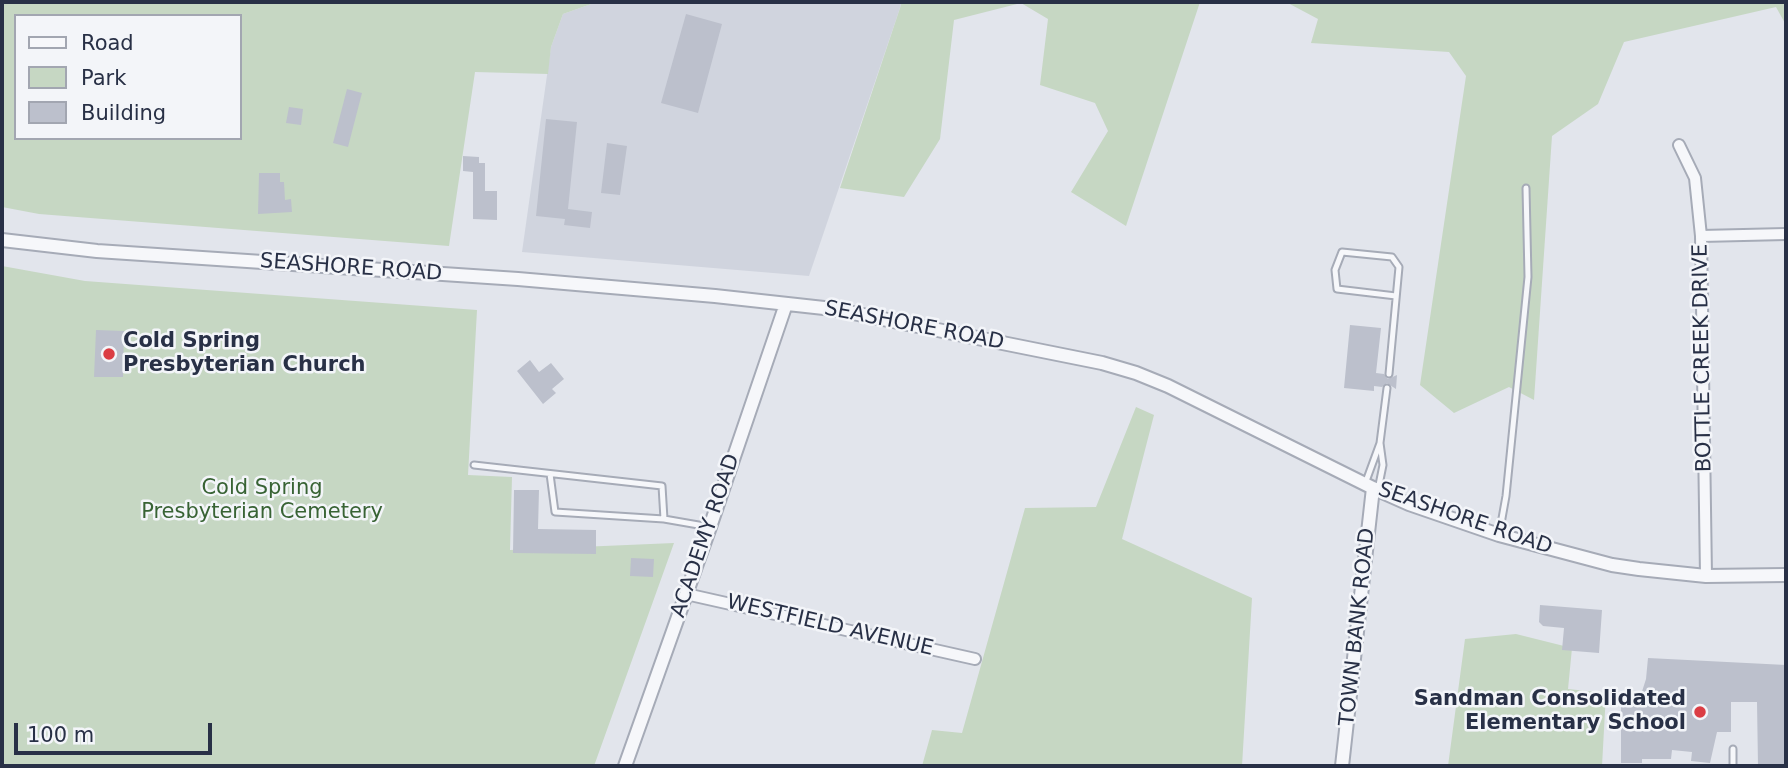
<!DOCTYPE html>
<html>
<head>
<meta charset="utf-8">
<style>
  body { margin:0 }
  #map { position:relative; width:1788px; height:768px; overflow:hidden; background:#e2e5ec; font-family:"DejaVu Sans",sans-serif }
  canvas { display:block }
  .frame { position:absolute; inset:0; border:4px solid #283046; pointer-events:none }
  .legend { position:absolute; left:14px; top:14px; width:228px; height:126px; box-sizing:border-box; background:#f3f5f9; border:2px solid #a2a6b1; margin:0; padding:9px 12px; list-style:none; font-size:21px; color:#283046 }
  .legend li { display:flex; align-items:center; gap:14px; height:35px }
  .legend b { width:35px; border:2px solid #a2a6b1 }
  .scale { position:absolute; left:14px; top:723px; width:198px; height:32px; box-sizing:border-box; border:4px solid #283046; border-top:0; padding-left:9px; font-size:21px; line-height:24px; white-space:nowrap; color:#283046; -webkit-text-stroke:5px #f3f5f9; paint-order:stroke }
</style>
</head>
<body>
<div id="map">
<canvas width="1788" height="768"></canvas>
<div class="frame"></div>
<ul class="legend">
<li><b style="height:9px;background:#f6f7fa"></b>Road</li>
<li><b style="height:19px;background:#c6d7c3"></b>Park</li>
<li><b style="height:19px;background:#bcc0cc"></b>Building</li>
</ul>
<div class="scale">100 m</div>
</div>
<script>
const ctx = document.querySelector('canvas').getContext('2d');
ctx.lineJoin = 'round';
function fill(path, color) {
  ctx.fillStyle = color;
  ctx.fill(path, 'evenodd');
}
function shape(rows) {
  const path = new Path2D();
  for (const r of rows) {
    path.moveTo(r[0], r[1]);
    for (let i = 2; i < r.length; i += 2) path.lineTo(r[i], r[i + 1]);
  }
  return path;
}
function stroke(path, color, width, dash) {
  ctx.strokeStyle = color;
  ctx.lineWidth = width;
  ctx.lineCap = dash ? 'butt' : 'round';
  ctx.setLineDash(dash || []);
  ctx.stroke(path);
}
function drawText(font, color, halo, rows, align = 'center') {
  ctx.font = font + ' "DejaVu Sans",sans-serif';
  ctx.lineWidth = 5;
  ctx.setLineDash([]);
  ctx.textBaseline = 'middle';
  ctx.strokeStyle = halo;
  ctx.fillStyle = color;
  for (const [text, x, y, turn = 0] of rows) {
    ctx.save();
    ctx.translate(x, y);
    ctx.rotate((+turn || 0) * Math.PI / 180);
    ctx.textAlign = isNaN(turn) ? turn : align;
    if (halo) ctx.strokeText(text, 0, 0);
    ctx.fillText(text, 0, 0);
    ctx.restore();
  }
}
fill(shape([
  [597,2,900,2,901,5,809,276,522,252,551,47,563,14]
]), '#d0d4de');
fill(shape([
  [2,2,597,2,563,14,551,47,548,74,475,72,449,246,39,214,2,207],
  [16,16,240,16,240,138,16,138],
  [900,2,1200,2,1126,226,1071,192,1108,131,1095,103,1040,85,1048,19,1021,3,954,20,940,139,904,197,840,188,901,5],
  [1286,2,1786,2,1786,25,1776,7,1624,42,1598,104,1552,136,1534,400,1509,387,1454,413,1420,385,1466,76,1449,52,1311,43,1318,19],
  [2,266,85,281,477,310,468,475,512,477,510,550,674,543,594,766,2,766],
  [1136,407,1154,415,1122,539,1252,598,1242,766,922,766,932,730,962,733,1025,508,1096,507],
  [1516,634,1572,648,1568,689,1606,693,1602,766,1448,766,1465,639]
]), '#c6d7c3');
fill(shape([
  [686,14,722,24,698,113,661,103],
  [347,89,362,93,348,147,333,143],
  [289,107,303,109,301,125,286,123],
  [546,119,577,122,568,209,592,212,590,228,564,225,565,219,536,216],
  [607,143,627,146,620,195,601,193],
  [463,156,479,157,479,163,485,163,485,191,497,191,497,220,473,219,473,172,463,171],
  [259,173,280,173,280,182,284,182,285,200,291,199,292,212,258,214],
  [1350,325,1381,328,1376,373,1384,374,1388,379,1397,375,1396,389,1387,383,1382,387,1374,386,1374,391,1344,388],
  [96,330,124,331,123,377,94,377],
  [530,360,539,372,551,363,564,379,552,389,556,393,543,404,517,371],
  [514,490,539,490,538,529,596,530,596,554,513,553],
  [631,558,654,559,653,577,630,576],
  [1540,605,1602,610,1599,653,1562,650,1564,628,1543,626,1539,622],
  [1648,658,1786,665,1786,766,1758,766,1757,702,1731,702,1731,732,1717,732,1710,763,1691,761,1692,752,1672,750,1671,759,1642,759,1642,763,1621,763,1621,705,1638,704,1646,679]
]), '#bcc0cc');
const service = shape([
  [1389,374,1399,267,1392,257,1342,252,1335,270,1337,289,1396,296],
  [474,465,662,486,664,519],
  [550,474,555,512,664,519,710,527],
  [1365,484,1380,443,1387,388],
  [1378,490,1383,465,1380,443],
  [1499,535,1506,496,1528,277,1526,188],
  [1733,766,1733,749]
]);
const minor = shape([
  [1679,145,1695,178,1701,236,1706,576],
  [1701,236,1786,234],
  [686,594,975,659]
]);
const tertiary = shape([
  [2,240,97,251,518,279,715,296,833,309,1102,363,1136,373,1168,386,1373,488,1409,504,1499,535,1612,565,1639,569,1706,576,1786,575],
  [625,766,710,527,786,304],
  [1342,766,1373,488]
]);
stroke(service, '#a6abb7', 9);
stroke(minor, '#a6abb7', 14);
stroke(tertiary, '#a6abb7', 16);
stroke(service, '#f6f7fa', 5);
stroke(minor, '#f6f7fa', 10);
stroke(tertiary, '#f6f7fa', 12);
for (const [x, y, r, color] of [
  [109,354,7,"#db3d44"],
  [1700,712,7,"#db3d44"]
]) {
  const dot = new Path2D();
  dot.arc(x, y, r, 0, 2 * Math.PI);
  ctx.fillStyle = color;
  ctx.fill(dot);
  stroke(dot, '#f3f5f9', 2.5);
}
drawText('21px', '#283046', '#f3f5f9', [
  ["SEASHORE ROAD",351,268,4],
  ["SEASHORE ROAD",914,326,11],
  ["BOTTLE CREEK DRIVE",1703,358,-91],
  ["SEASHORE ROAD",1465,519,19],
  ["ACADEMY ROAD",706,536,-71],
  ["WESTFIELD AVENUE",830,626,13],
  ["TOWN BANK ROAD",1358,627,-84]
]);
drawText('bold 21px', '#283046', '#f3f5f9', [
  ["Cold Spring",123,342],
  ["Presbyterian Church",123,366],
  ["Sandman Consolidated",1686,700,"right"],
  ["Elementary School",1686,724,"right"]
], 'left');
drawText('21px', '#386334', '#f3f5f9', [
  ["Cold Spring",262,489],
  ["Presbyterian Cemetery",262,513]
]);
</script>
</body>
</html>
